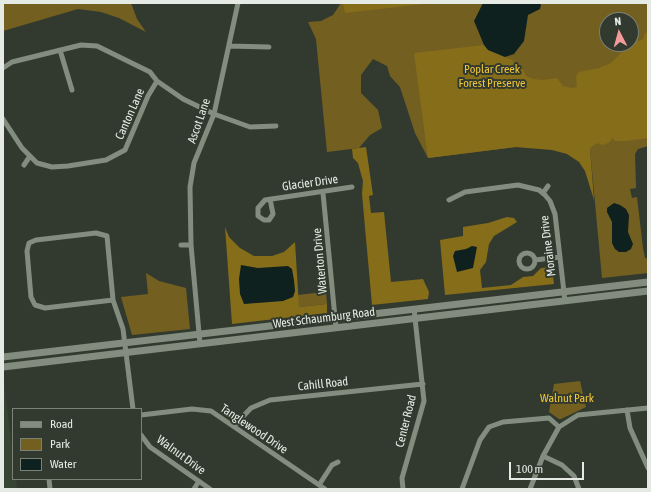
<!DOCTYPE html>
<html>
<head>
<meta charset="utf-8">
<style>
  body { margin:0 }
  #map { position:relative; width:651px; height:492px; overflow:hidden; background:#323a2f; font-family:"Asap Condensed",sans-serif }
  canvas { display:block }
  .frame { position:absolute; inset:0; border:4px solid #e5ebe4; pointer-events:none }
  .legend { position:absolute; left:12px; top:408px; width:130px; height:72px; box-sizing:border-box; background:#323a2f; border:1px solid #7a8177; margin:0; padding:5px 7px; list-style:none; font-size:12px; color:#e5ebe4 }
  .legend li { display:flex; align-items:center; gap:8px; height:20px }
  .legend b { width:20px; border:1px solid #7a8177 }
  .north { position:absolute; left:599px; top:12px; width:40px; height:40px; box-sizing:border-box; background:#323a2f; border:1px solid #7a8177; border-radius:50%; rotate:354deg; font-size:11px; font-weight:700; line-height:16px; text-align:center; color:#e5ebe4 }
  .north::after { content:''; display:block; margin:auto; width:14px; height:18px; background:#f59b99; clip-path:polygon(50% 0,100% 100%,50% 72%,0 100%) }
  .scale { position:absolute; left:509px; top:462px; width:75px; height:18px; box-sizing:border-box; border:2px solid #e5ebe4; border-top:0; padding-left:5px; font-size:12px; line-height:14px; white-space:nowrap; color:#e5ebe4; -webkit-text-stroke:3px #323a2f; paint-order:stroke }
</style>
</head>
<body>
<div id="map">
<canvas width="651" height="492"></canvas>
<div class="frame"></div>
<ul class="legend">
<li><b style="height:5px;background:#828c7f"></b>Road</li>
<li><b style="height:11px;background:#736021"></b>Park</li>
<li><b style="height:11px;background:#0e211e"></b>Water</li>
</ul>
<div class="north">N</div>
<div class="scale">100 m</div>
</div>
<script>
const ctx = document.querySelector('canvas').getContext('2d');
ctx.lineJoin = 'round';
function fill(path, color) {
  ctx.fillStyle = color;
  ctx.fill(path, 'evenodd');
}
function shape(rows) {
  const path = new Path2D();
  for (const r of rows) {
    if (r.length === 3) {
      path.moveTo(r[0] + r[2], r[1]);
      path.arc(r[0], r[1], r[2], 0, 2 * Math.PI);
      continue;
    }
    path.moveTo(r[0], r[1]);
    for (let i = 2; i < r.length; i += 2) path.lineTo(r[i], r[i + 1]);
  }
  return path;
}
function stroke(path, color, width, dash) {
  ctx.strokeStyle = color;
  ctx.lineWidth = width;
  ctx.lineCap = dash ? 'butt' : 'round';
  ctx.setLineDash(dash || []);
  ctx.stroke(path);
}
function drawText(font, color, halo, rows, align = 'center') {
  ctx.font = font + ' "Asap Condensed",sans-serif';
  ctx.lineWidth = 4;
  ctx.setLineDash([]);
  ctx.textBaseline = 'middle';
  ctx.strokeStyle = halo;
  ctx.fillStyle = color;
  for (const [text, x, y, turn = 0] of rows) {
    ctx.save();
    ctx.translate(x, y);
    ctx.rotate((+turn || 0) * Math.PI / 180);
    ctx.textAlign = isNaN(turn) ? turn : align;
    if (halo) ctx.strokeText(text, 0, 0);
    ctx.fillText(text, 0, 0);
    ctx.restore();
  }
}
fill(shape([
  [3,374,13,456,13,479,16,479,17,489,3,489]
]), '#374433');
fill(shape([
  [3,3,131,3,137,19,146,32,119,18,101,12,78,9,3,31],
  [341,3,648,3,648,146,638,149,635,154,636,188,630,189,632,198,637,197,643,248,645,258,648,259,648,273,602,278,589,138,428,158,415,133,400,87,390,76,387,66,373,59,361,75,361,93,378,110,382,128,370,135,359,148,327,152,316,39,308,22,321,21,333,15],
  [607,20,631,20,631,44,607,44],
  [146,273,159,281,186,288,190,329,132,335,121,297,148,294],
  [326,292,327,304,299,307,297,295],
  [580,381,586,407,561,419,559,419,549,412,554,384]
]), '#736021');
fill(shape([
  [343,3,432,3,345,13],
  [645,33,648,33,648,138,625,141,615,141,613,138,608,143,603,145,597,143,590,148,594,200,585,171,579,162,567,154,552,150,515,147,428,158,414,53,484,45,488,50,512,60,524,71,526,76,533,79,543,80,557,78,563,86,571,88,577,87,576,76,579,72,599,68,611,63,621,53,625,44,631,44,632,38,639,41,643,39],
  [366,147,373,195,369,196,371,213,384,212,391,282,423,279,429,292,428,299,372,305,362,194,363,181,358,163,353,158,352,149],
  [507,217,514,218,517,222,494,236,489,244,486,262,480,270,482,288,511,285,523,277,533,276,541,268,552,267,554,284,445,295,440,240,463,236,463,227,488,223],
  [225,227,229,237,240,248,254,256,272,256,284,252,295,242,299,307,327,304,327,313,232,324]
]), '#866d1a');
fill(shape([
  [483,3,540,3,541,5,540,9,528,15,524,41,514,54,505,57,488,50,484,45,474,21],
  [614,203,620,205,626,209,629,215,628,232,633,244,631,249,626,252,619,252,615,249,612,243,612,222,607,212,607,208],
  [472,246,477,247,473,268,457,272,453,256,455,251,466,249],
  [241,265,258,268,288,266,292,269,294,280,295,291,293,297,283,301,244,304,240,294,239,279]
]), '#0e211e');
stroke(shape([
  [229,46,269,47],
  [60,50,72,90],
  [3,68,12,62,81,45,97,46,150,72,157,81,183,99,214,114,250,127,276,126],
  [3,119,22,148,37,163,52,167,68,166,106,160,125,150,148,96,157,81],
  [24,165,30,156],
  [323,193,336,328],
  [543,193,548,186],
  [270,199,273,214,269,220,264,220,258,216,258,208,265,200,352,187],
  [449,200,465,192,518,185,539,190,545,195,550,201,555,214,565,301],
  [181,245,191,245],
  [527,261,8],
  [535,260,560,257],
  [113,300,45,308,35,305,31,297,27,251,29,243,36,240,96,233,107,236,113,300,123,329,133,409],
  [200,344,191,245,190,187,194,163,214,114,238,3],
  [627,410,630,428,648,468],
  [141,415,192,409,211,411,325,489],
  [234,426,251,408,270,400,423,384],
  [141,435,150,447,210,489],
  [543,456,562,465,574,476,579,489],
  [49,479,50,489],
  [319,485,332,465,338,462],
  [194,489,199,481],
  [403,489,402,478,424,401,414,309],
  [462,489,480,440,489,427,503,422,549,418,559,427],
  [530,489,543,456,559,427,578,415,648,408]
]), '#828c7f', 5);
stroke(shape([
  [3,357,648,282],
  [3,367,648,291]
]), '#828c7f', 7);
drawText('12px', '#f1c737', '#323a2f', [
  ["Poplar Creek",492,69],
  ["Forest Preserve",492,83],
  ["Walnut Park",567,398]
]);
drawText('12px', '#e5ebe4', '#323a2f', [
  ["Canton Lane",130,114,-66],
  ["Ascot Lane",199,121,-71],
  ["Glacier Drive",310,183,-8],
  ["Moraine Drive",548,246,-97],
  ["Waterton Drive",320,261,-95],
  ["West Schaumburg Road",324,318,-7],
  ["Cahill Road",323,384,-6],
  ["Center Road",406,421,-76],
  ["Tanglewood Drive",254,429,34],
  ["Walnut Drive",181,455,36]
]);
</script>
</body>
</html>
